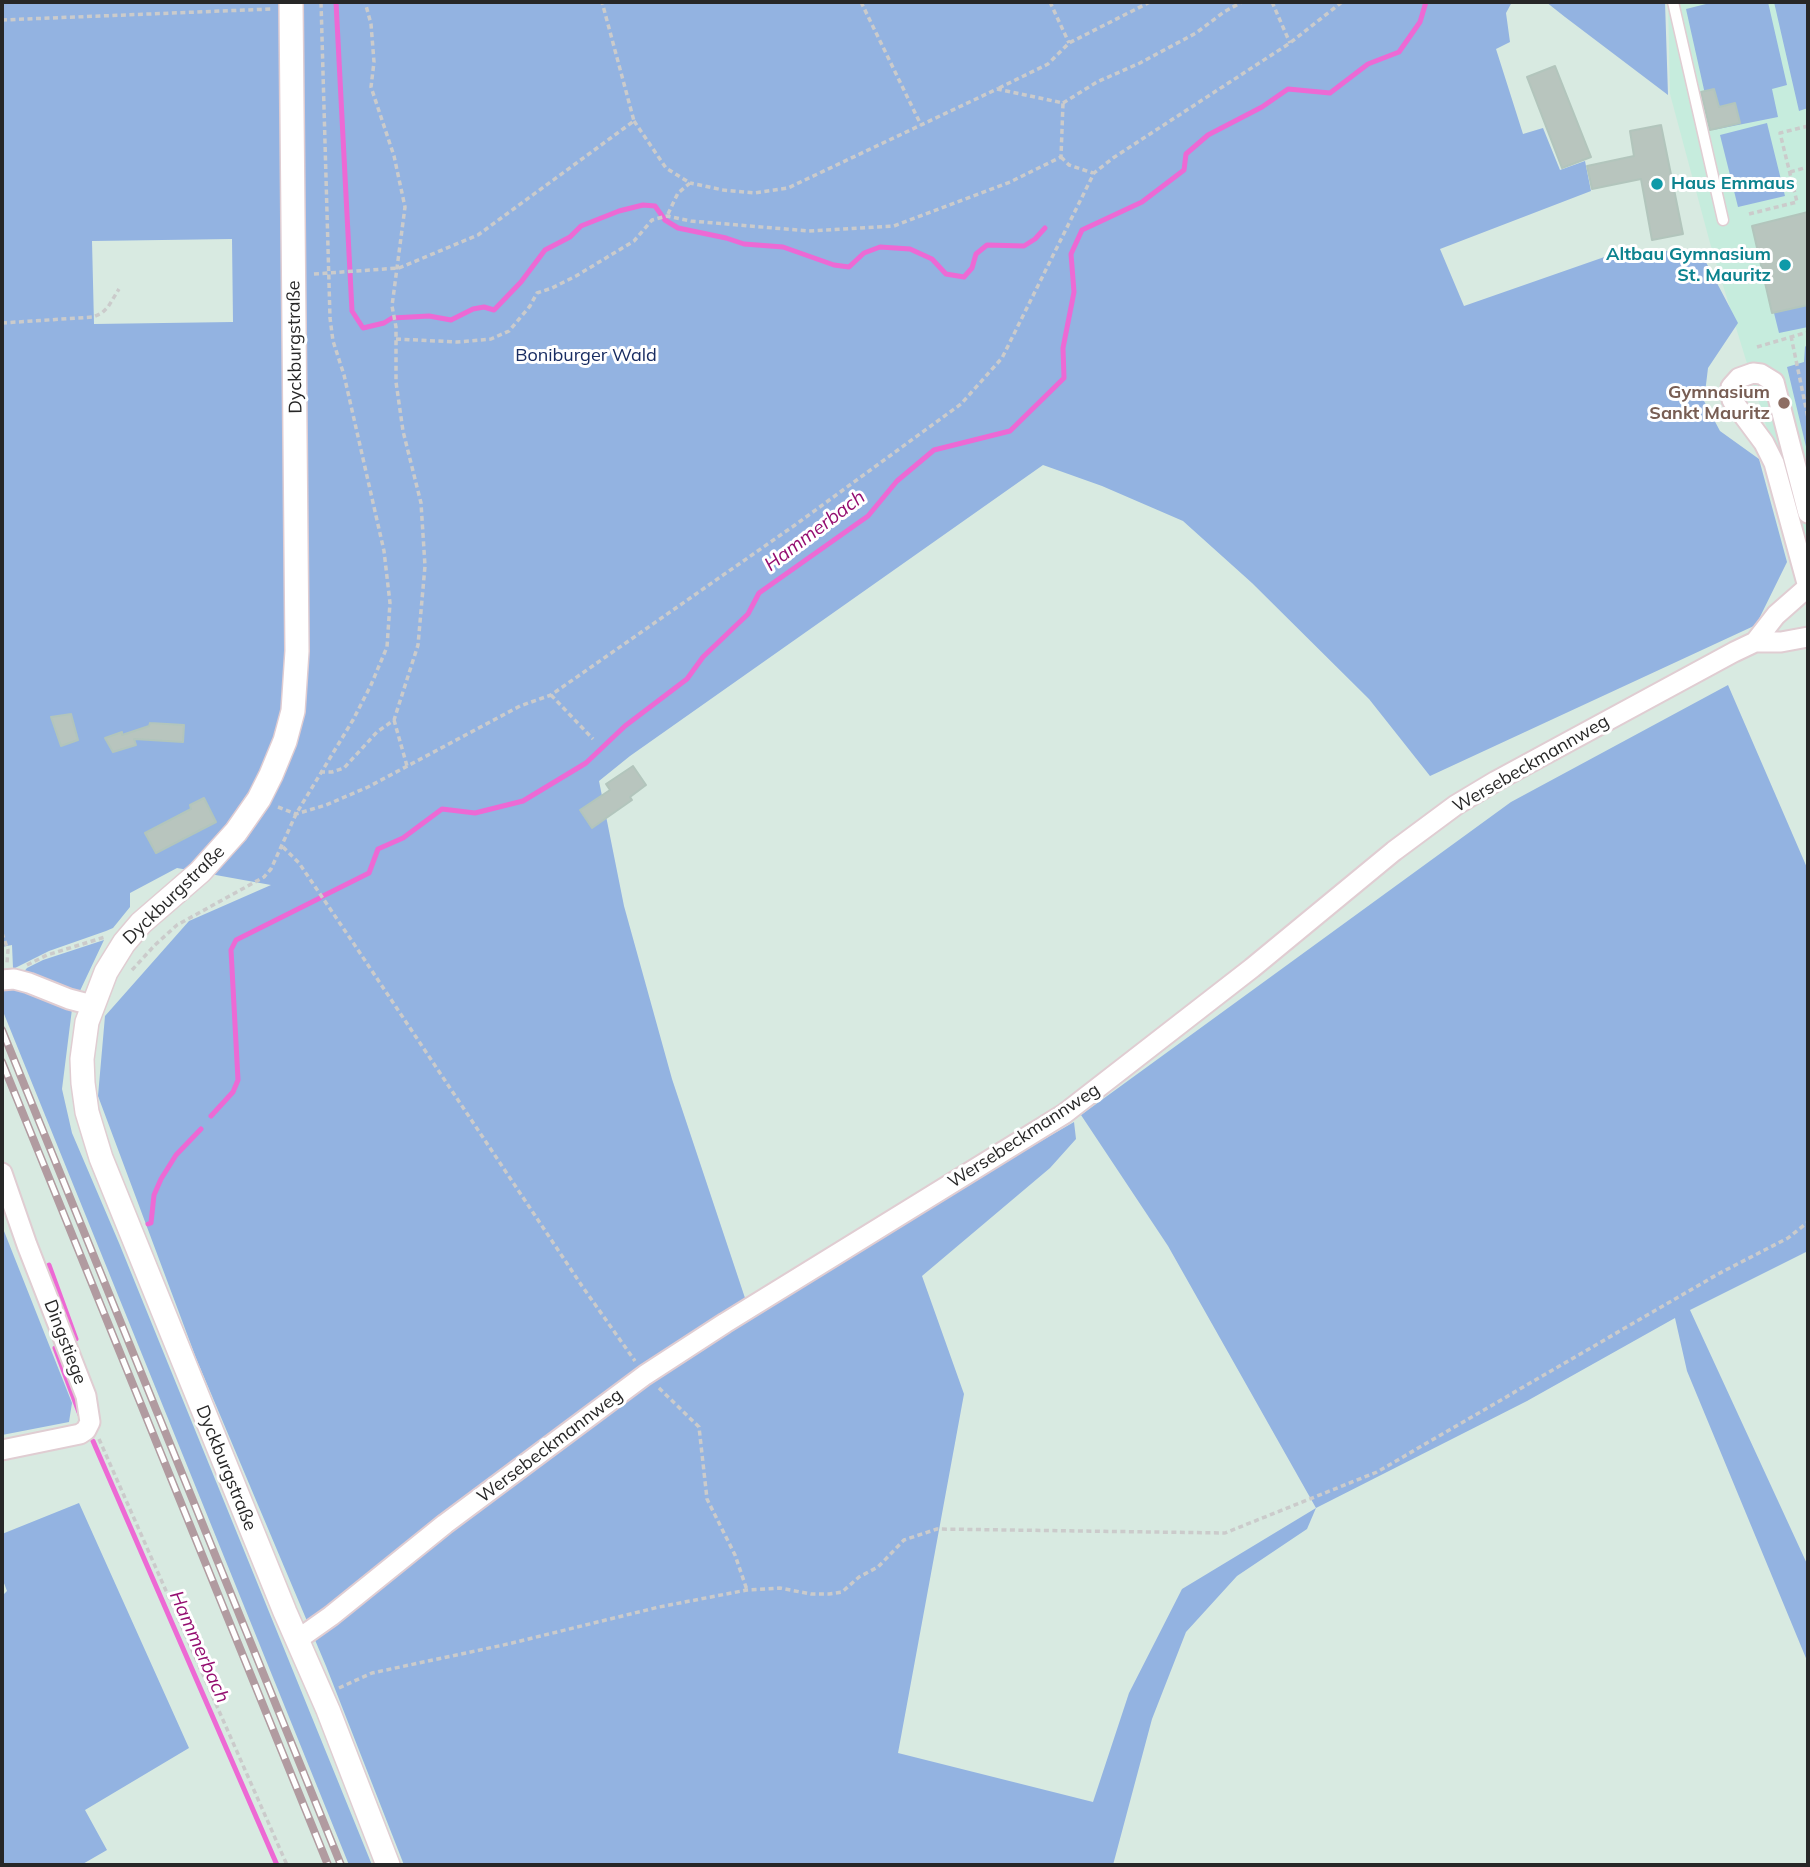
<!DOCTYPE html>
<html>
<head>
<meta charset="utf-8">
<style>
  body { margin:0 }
  #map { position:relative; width:1810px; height:1867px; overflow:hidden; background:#d8eae1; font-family:Mulish,sans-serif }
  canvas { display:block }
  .frame { position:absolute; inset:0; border:4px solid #272727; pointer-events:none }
</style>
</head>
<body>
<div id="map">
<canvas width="1810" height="1867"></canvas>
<div class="frame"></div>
</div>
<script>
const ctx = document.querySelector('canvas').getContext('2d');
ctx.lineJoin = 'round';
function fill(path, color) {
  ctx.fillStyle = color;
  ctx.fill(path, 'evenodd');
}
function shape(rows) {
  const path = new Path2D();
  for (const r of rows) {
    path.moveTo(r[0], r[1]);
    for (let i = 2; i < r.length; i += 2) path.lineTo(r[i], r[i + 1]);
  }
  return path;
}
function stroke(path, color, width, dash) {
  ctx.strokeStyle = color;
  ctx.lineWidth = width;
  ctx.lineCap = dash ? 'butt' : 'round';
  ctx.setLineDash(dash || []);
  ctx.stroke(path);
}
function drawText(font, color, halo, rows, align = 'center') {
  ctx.font = font + ' Mulish,sans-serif';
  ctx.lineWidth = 6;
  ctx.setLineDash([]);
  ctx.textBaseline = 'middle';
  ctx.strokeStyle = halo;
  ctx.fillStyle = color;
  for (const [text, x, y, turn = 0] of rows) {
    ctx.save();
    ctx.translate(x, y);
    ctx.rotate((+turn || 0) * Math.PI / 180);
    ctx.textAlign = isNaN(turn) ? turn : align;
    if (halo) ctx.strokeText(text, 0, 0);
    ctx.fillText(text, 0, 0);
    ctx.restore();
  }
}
fill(shape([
  [1668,2,1808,2,1808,562,1710,243,1670,94]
]), '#c6ecdd');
fill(shape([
  [2,2,1512,2,1506,13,1510,42,1496,49,1523,134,1543,128,1560,170,1585,161,1591,191,1440,249,1464,306,1613,254,1699,249,1738,323,1708,368,1704,401,1720,431,1759,459,1787,562,1756,625,1430,776,1369,699,1252,583,1183,521,1102,486,1043,465,630,756,599,781,624,906,672,1079,749,1310,1074,1122,1076,1139,1050,1168,922,1276,964,1394,898,1753,1093,1802,1129,1693,1182,1589,1316,1508,1168,1246,1081,1115,1511,802,1728,685,1808,870,1808,1251,1690,1310,1808,1566,1808,1663,1687,1371,1675,1318,1527,1401,1316,1508,1307,1529,1237,1576,1186,1632,1152,1719,1113,1865,404,1865,326,1666,196,1358,98,1096,105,1016,189,921,271,885,177,868,130,893,130,907,113,928,106,931,49,951,15,968,13,968,12,945,2,947],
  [232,239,233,322,94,324,92,241],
  [1546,2,1665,2,1668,95,1565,17],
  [1714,2,1768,2,1787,85,1772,89,1778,117,1713,130,1686,9],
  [1774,2,1808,2,1808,108,1799,111],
  [1767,123,1785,196,1738,207,1720,135],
  [1808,305,1808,327,1779,333,1774,313],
  [1808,343,1808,455,1787,367,1804,362,1805,347],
  [104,940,78,995,22,974,27,968,43,960],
  [2,987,35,995,72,1009,62,1089,72,1133,119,1243,372,1865,349,1865,2,1009],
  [2,1226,72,1403,69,1422,2,1435],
  [79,1503,189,1748,85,1810,107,1850,81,1865,2,1865,2,1596,7,1591,2,1578,2,1534]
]), '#93b3e1');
stroke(shape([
  [336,2,352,311,363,328,384,323,392,318,429,316,451,320,473,309,484,307,494,310,521,282,545,250,570,237,581,226,619,211,643,205,655,206,665,220,678,228,726,238,744,244,783,247,834,265,849,267,864,253,880,247,910,249,932,259,946,274,964,277,972,268,976,254,987,245,1024,246,1035,239,1045,228],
  [323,896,369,873,378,849,403,838,442,809,475,813,523,801,586,763,625,726,687,679,703,657,748,614,759,593,868,516,897,481,934,450,1010,431,1064,378,1063,348,1074,292,1071,254,1082,230,1142,202,1184,170,1186,154,1208,135,1262,107,1288,89,1330,93,1368,64,1399,52,1420,22,1426,2],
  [211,1116,233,1092,238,1080,231,950,236,940,320,898],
  [148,1224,151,1223,154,1195,161,1179,176,1155,201,1129],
  [49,1265,76,1339],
  [55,1348,80,1415],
  [93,1441,277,1865]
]), '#ed69d4', 5);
const building = shape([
  [1555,66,1591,157,1562,168,1527,77,1555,66],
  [1714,89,1719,107,1735,103,1740,123,1710,130,1701,92,1714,89],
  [1661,125,1683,234,1652,240,1641,179,1592,189,1587,166,1634,156,1630,131,1661,125],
  [1808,212,1808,305,1772,313,1752,226,1808,212],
  [71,714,78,740,61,746,51,717,71,714],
  [150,723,184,725,183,742,134,739,136,745,113,752,105,738,122,732,122,735,149,726,150,723],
  [633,766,646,785,630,797,632,800,592,828,580,810,610,790,606,784,633,766],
  [204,798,216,822,156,853,145,833,191,809,190,805,204,798]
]);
fill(building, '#b8c5be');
stroke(building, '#b2c5bc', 2);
const service = shape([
  [1673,2,1723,220]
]);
const minor = shape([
  [1808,587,1774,463,1764,443,1732,400,1731,387,1739,378,1753,373,1761,374,1774,382,1808,513],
  [1755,642,1776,615,1808,587],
  [2,980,14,979,29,983,69,999,92,1005],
  [2,1173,27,1245,86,1396,90,1422,86,1430,80,1434,2,1450],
  [297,1640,331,1616,445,1524,645,1375,725,1323,1064,1114,1252,968,1394,851,1456,805,1496,781,1734,652,1755,642,1781,642,1808,637]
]);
const tertiary = shape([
  [291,2,297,651,293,711,285,741,271,775,259,799,236,832,200,872,141,923,124,943,106,972,87,1022,82,1059,83,1083,87,1112,101,1158,285,1612,328,1710,388,1865]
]);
stroke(service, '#e0cdd2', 13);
stroke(minor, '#e0cdd2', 23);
stroke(tertiary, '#e0cdd2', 26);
stroke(shape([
  [861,2,921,125],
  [1050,2,1069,43],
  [1272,2,1290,43],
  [2,20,271,9],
  [999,88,1048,64,1069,43,1150,2],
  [1063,103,1097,82,1140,63,1196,33,1224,12,1242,2],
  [634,121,666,168,690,183,678,193,667,216],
  [1061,157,1069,165,1093,173],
  [1790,172,1808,167],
  [1749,214,1797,202,1780,133,1808,126],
  [314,274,399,268,478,235,634,121,602,2],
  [2,323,93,317,102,313,108,307,119,289],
  [1791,336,1808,418],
  [396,339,457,342,491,339,509,331,530,306,537,293,552,288,576,276,634,241,652,220,667,216,691,221,809,231,894,226,1010,182,1061,157,1063,103,997,89,788,188,755,193,723,190,690,183],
  [1757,347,1808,332],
  [551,695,593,739],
  [394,720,407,766],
  [320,772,332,772,344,768,377,732,394,720,418,645,425,566,421,503,403,431,396,382,396,327,392,306,405,207,394,156,371,87,374,62,371,24,365,2],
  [278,807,296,814,326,805,368,787,520,706,551,695,795,525,961,404,1002,358,1094,173,1113,158,1290,43,1342,2],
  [283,847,299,863,356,947,582,1286,635,1361],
  [2,933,8,950,7,963],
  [27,965,47,955,105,937],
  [132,970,155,945,177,925,264,877,271,869,296,814,353,720,371,685,387,647,390,603,384,551,344,375,333,341,330,318,321,2],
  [659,1388,699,1427,707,1499,735,1555,747,1590],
  [99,1439,287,1865],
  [339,1688,372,1673,508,1644,659,1607,747,1590,780,1588,811,1594,829,1594,842,1592,859,1577,878,1567,904,1540,937,1529,1225,1533,1377,1472,1718,1274,1788,1238,1808,1222]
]), '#cbcbcb', 3.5, [5, 3.5]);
stroke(service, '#fff', 10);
stroke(minor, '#fff', 19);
stroke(tertiary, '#fff', 23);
const rail = shape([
  [2,1030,341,1865],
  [2,1062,328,1865]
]);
stroke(rail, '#b19ba0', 8);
stroke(rail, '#fff', 5, [16]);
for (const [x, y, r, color] of [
  [1657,184,7,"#0f9aa8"],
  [1785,265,7,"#0f9aa8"],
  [1784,403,7,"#8d6e63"]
]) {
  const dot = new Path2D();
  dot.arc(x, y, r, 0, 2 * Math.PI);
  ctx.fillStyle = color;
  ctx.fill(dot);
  stroke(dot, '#fff', 2.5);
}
drawText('bold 18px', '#0d838f', '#fff', [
  ["Haus Emmaus",1671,184],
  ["Altbau Gymnasium",1771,255,"right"],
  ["St. Mauritz",1771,276,"right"]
], 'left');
drawText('18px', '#272727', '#fff', [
  ["Dyckburgstraße",295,347,-91],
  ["Wersebeckmannweg",1531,764,-30],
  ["Dyckburgstraße",174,895,-44],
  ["Wersebeckmannweg",1024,1136,-33],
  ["Dingstiege",65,1342,69],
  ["Wersebeckmannweg",550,1446,-37],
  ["Dyckburgstraße",226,1468,68]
]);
drawText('18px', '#192d62', '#fff', [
  ["Boniburger Wald",586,356]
]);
drawText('bold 18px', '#785e54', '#fff', [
  ["Gymnasium",1770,393],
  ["Sankt Mauritz",1770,414]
], 'right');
drawText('italic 19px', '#940d70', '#fff', [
  ["Hammerbach",815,531,-37],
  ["Hammerbach",199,1647,66]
]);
</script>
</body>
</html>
